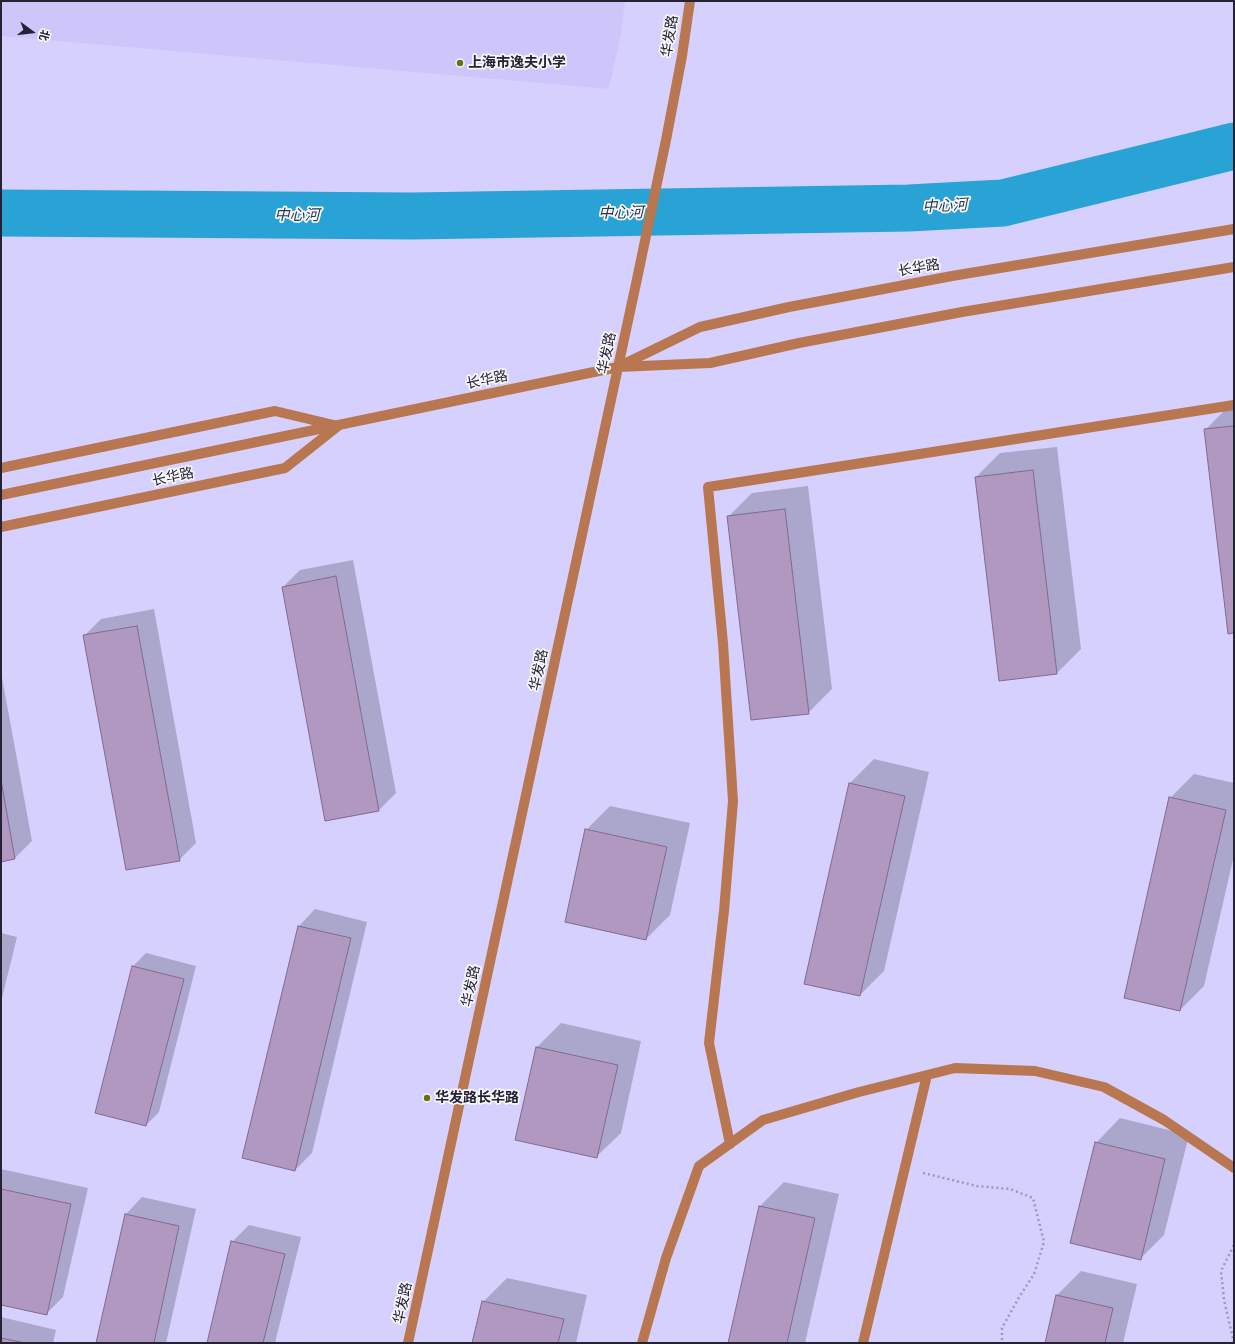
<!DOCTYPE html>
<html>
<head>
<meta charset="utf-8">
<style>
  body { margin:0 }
  #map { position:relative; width:1235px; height:1344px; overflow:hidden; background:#d6d0fe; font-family:Raleway,"Noto Sans SC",sans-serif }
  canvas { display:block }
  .frame { position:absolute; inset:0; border:2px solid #242233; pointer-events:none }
  .north { position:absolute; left:12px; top:12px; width:40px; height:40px; -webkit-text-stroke:3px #f7f6fb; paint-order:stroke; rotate:105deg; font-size:11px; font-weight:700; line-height:16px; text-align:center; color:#242233 }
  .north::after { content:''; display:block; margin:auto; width:14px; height:18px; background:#242233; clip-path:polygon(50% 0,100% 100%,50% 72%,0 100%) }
</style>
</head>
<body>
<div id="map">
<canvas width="1235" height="1344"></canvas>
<div class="frame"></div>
<div class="north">北</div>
</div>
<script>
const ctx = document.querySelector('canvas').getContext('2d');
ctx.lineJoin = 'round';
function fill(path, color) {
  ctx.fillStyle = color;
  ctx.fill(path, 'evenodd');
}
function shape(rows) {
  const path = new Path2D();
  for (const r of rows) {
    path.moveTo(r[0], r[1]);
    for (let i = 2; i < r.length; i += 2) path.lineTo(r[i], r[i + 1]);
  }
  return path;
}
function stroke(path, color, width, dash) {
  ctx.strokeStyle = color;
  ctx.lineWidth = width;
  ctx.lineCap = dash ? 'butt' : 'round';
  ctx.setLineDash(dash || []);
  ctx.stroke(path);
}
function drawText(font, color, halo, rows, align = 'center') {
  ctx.font = font + ' Raleway,"Noto Sans SC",sans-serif';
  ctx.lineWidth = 3.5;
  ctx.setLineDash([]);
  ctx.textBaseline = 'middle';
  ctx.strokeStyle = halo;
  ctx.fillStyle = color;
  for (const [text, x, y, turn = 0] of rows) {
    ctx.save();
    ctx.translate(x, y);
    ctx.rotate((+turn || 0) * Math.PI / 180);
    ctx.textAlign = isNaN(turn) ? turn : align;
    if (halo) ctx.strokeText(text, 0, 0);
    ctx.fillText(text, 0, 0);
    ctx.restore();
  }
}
fill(shape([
  [1,1,625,1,621,33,609,89,1,36]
]), '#cec6fb');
fill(shape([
  [1234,405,1234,632,1205,430,1229,406],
  [1057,447,1081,649,1057,673,976,477,1000,453],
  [808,486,832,689,808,713,728,517,752,493],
  [353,560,396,793,379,810,283,587,300,570],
  [154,609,196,843,179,860,84,636,101,619],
  [1,672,32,841,15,858,1,861],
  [874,759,929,772,884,971,860,995,850,783],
  [1194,774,1234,783,1234,855,1204,986,1180,1010,1170,798],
  [610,806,690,823,670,915,646,939,586,830],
  [315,909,367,922,312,1153,295,1170,299,926],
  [1,933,17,937,1,1002],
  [146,953,196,966,159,1112,146,1125,96,1112,133,966],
  [561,1023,641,1041,621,1133,596,1157,537,1047],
  [1120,1118,1189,1135,1164,1235,1140,1259,1096,1143],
  [1,1169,88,1188,63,1297,46,1314,1,1304],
  [784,1182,839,1194,805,1343,729,1343,760,1206],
  [142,1197,196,1209,166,1343,97,1343,126,1214],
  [249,1225,301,1237,275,1343,208,1343,232,1242],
  [1081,1271,1137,1284,1123,1343,1046,1343,1057,1295],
  [507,1278,587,1295,576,1343,473,1343,483,1302],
  [1,1317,56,1330,53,1343,1,1343]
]), '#0003');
stroke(shape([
  [1,213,412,216,909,208,1003,203,1234,146]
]), '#29a3d5', 47);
const building = shape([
  [1234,426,1234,633,1228,634,1204,429,1234,426],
  [1033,470,1057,674,999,681,975,477,1033,470],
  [785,509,809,714,751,720,727,516,785,509],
  [336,576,379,811,325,821,282,587,336,576],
  [137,626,180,861,126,870,83,635,137,626],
  [1,780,15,859,1,862,1,780],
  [849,783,905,796,860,996,804,984,849,783],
  [1169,797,1226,810,1180,1011,1124,998,1169,797],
  [585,829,667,847,646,940,565,922,585,829],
  [298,926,351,938,295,1171,242,1158,298,926],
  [132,966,184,979,146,1126,95,1113,132,966],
  [536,1047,618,1065,597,1158,515,1140,536,1047],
  [1095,1142,1165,1159,1141,1260,1070,1243,1095,1142],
  [1,1189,71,1204,47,1315,1,1305,1,1189],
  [759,1206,815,1218,787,1343,728,1343,759,1206],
  [125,1214,179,1226,154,1343,96,1343,125,1214],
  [231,1241,285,1254,263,1343,207,1343,231,1241],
  [1056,1295,1113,1308,1105,1343,1045,1343,1056,1295],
  [482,1301,564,1319,558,1343,472,1343,482,1301],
  [1,1338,25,1343,1,1343,1,1338]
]);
fill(building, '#b098c0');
stroke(building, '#806a90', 1);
stroke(shape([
  [923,1173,977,1186,1010,1189,1033,1198,1044,1242,1034,1274,1018,1299,1002,1328,1002,1343],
  [1234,1343,1224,1300,1221,1271,1234,1245]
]), '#9c98bc', 2.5, [2, 3]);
stroke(shape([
  [730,1144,709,1043,724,911,733,801,723,643,708,487,1234,405],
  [642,1343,666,1258,699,1166,763,1120,859,1092,955,1068,1035,1071,1104,1087,1164,1120,1234,1168],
  [863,1343,927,1075]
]), '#b87750', 10);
stroke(shape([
  [1,468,275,411,338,426,285,468,1,527]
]), '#b87750', 10);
stroke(shape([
  [622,365,700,327,789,307,952,276,1234,229],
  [1,495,618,367,710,363,799,343,962,312,1234,267],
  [408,1343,637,279,666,140,682,56,690,1]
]), '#b87750', 10);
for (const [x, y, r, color] of [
  [460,63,4,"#6c6e12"],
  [427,1098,4,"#6c6e12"]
]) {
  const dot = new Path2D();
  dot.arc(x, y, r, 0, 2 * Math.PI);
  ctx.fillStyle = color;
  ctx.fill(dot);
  stroke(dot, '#f7f6fb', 1.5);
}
drawText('14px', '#242233', '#f7f6fb', [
  ["华发路",670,36,-81],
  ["长华路",919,268,-10],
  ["华发路",607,353,-78],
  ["长华路",487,380,-12],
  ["长华路",173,477,-12],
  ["华发路",539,670,-78],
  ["华发路",471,986,-78],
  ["华发路",403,1303,-78]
]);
drawText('bold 14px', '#242233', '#f7f6fb', [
  ["上海市逸夫小学",468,63],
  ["华发路长华路",435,1098]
], 'left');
drawText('italic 15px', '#233b48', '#f7f6fb', [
  ["中心河",945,206,-3],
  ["中心河",621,213,-1],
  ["中心河",297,215]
]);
</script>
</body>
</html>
